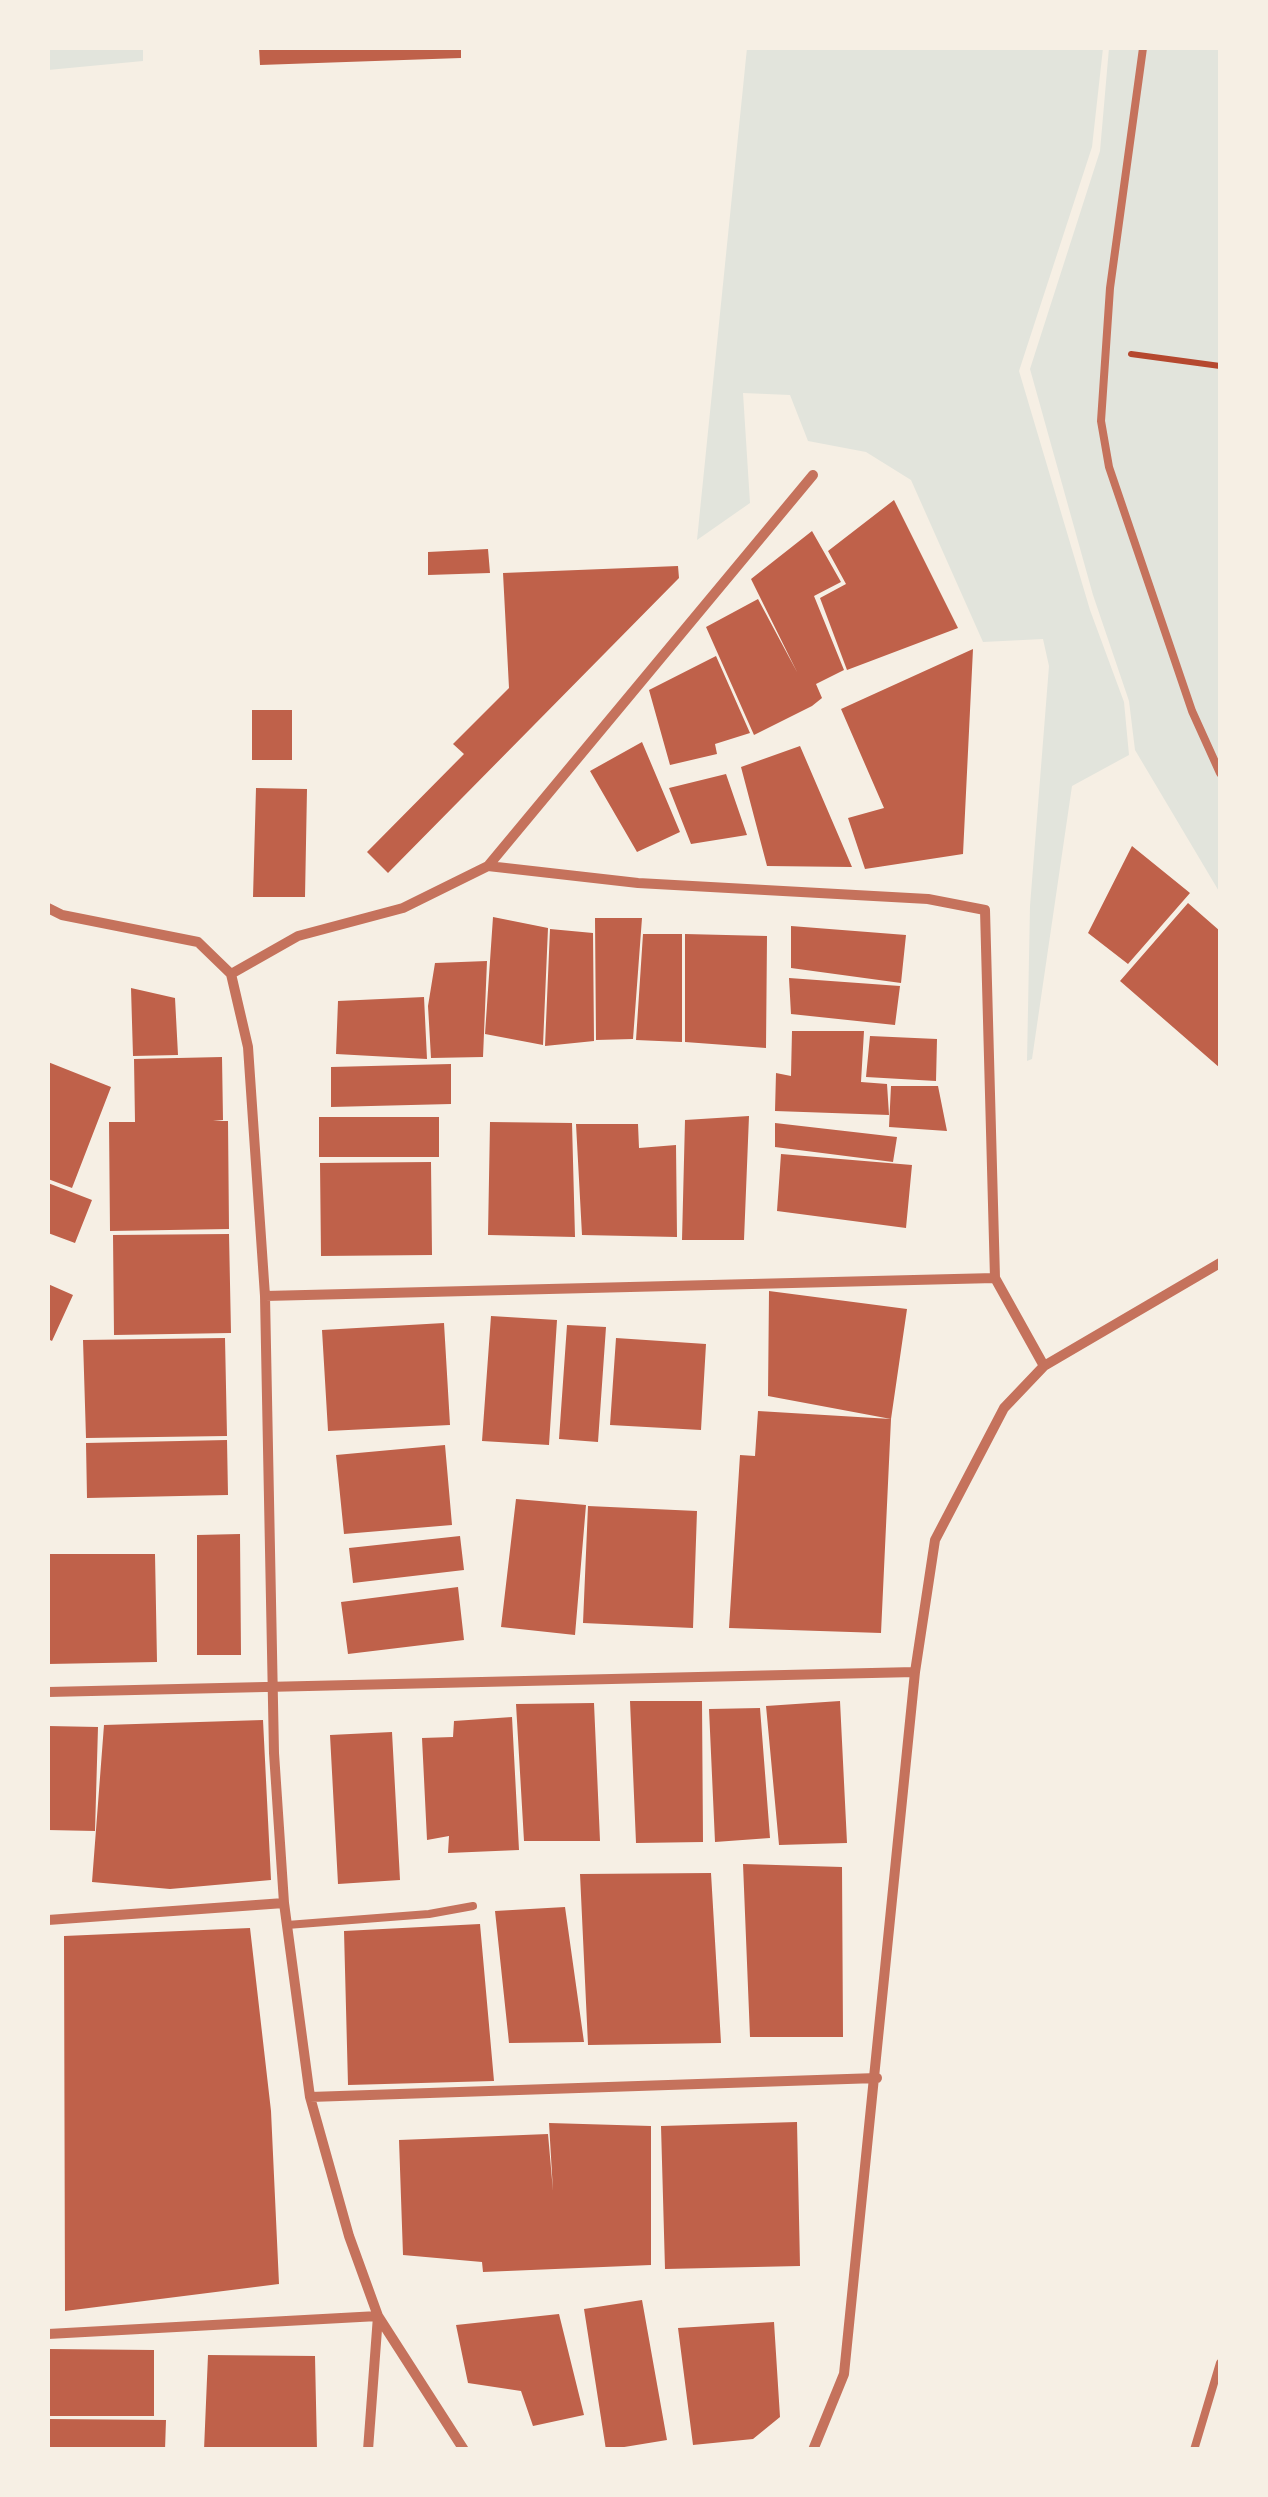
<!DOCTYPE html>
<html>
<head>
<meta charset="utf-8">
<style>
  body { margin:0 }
  #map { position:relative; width:1268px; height:2497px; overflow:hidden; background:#f6efe4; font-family:Figtree,sans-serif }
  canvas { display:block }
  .frame { position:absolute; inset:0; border:50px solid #f6efe4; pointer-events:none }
</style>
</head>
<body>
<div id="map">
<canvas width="1268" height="2497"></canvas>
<div class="frame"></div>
</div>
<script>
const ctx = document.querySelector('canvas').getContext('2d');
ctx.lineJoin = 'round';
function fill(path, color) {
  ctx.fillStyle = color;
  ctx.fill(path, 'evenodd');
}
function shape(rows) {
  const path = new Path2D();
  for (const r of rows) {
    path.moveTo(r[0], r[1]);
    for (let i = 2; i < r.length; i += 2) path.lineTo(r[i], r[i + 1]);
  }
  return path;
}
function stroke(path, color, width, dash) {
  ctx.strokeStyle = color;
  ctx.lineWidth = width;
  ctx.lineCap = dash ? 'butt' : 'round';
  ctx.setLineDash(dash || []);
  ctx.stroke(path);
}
fill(shape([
  [48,48,143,48,143,61,48,70],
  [747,48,1103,48,1092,147,1019,371,1090,610,1124,702,1129,755,1072,786,1032,1059,1027,1061,1030,906,1049,666,1043,639,983,642,911,480,866,452,808,441,790,395,743,393,750,503,697,540],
  [1109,48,1220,48,1220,893,1135,750,1129,701,1093,595,1030,369,1100,151]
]), '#e2e4dc');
fill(shape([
  [259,48,461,48,461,58,260,65],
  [894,500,958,628,847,670,820,598,846,584,828,551],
  [812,531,841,582,814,596,844,670,816,684,822,698,812,706,754,735,706,627,758,599,797,672,751,579],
  [488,549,490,573,428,575,428,552],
  [678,566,679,578,388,873,367,852,464,754,453,744,509,688,503,573],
  [973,649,963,854,865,869,848,818,884,808,841,709],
  [716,656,750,733,715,744,717,754,670,765,649,690],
  [252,710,292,710,292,760,252,760],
  [642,742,680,832,637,852,590,771],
  [800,746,852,867,767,866,741,767],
  [726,774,747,835,691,844,669,788],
  [256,788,307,789,305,897,253,897],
  [1132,846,1190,893,1128,964,1088,933],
  [1188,903,1220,931,1220,1068,1120,981],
  [493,917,548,928,543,1045,485,1034],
  [595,918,642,918,633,1039,596,1040],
  [791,926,906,935,901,983,791,968],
  [550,929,593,933,594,1041,545,1046],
  [643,934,682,934,682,1042,636,1040],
  [685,934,767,936,766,1048,685,1042],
  [487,961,483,1057,431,1058,428,1006,435,963],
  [789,978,900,986,895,1025,791,1014],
  [131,988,175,998,178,1055,133,1056],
  [424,997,427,1059,336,1054,338,1001],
  [792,1031,864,1031,861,1082,887,1084,889,1115,775,1111,776,1073,791,1076],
  [870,1036,937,1039,936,1081,866,1077],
  [222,1057,223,1120,213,1121,228,1121,229,1229,110,1231,109,1122,135,1122,134,1059],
  [48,1062,111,1087,72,1188,48,1179],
  [451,1064,451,1104,331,1107,331,1067],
  [891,1086,938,1086,947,1131,889,1127],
  [749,1116,744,1240,682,1240,685,1120],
  [319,1117,439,1117,439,1157,319,1157],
  [490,1122,572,1123,575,1237,488,1235],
  [775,1123,897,1137,893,1162,775,1147],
  [576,1124,638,1124,639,1148,676,1145,677,1237,582,1235],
  [781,1154,912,1165,906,1228,777,1211],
  [431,1162,432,1255,321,1256,320,1163],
  [48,1183,92,1200,75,1243,48,1233],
  [229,1234,231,1333,114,1335,113,1235],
  [48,1284,73,1295,52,1341,48,1339],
  [769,1291,907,1309,891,1419,768,1396],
  [491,1316,557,1320,549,1445,482,1441],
  [444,1323,450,1425,328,1431,322,1330],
  [567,1325,606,1327,598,1442,559,1439],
  [225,1338,227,1436,86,1438,83,1340],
  [616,1338,706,1344,701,1430,610,1425],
  [758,1411,891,1419,881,1633,729,1628,740,1455,755,1456],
  [227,1440,228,1495,87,1498,86,1443],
  [445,1445,452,1525,344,1534,336,1455],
  [516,1499,586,1505,575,1635,501,1627],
  [588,1506,697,1511,693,1628,583,1623],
  [240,1534,241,1655,197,1655,197,1535],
  [460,1536,464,1570,353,1583,349,1548],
  [48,1554,155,1554,157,1662,48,1664],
  [458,1587,464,1640,348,1654,341,1602],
  [630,1701,702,1701,703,1842,636,1843],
  [840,1701,847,1843,779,1845,766,1706],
  [594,1703,600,1841,524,1841,516,1704],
  [760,1708,770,1838,715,1842,709,1709],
  [512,1717,519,1850,448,1853,449,1836,427,1840,422,1738,453,1737,454,1721],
  [263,1720,271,1880,170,1889,92,1882,104,1725],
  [48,1726,98,1727,95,1831,48,1830],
  [392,1732,400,1880,338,1884,330,1735],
  [743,1864,842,1867,843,2037,750,2037],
  [711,1873,721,2043,588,2045,580,1874],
  [565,1907,584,2042,509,2043,495,1911],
  [480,1924,494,2081,348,2085,344,1931],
  [250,1928,271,2111,279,2284,65,2311,64,1936],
  [797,2122,800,2266,665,2269,661,2126],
  [549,2123,651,2126,651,2265,483,2272,482,2262,403,2255,399,2140,548,2134,553,2191],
  [642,2300,667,2440,606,2450,584,2309],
  [559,2314,584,2415,533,2426,521,2391,468,2383,456,2325],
  [774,2322,780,2417,753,2439,693,2445,678,2328],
  [48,2349,154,2350,154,2416,48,2416],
  [208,2355,315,2356,317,2450,204,2450],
  [48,2419,166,2420,165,2450,48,2450]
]), '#bf614a');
stroke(shape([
  [1131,354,1220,366]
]), '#b5482f', 6);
stroke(shape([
  [1143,48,1110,288,1101,421,1109,467,1192,711,1220,773],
  [287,1925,429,1914,473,1906],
  [1194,2450,1220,2363]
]), '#c5725c', 8);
stroke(shape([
  [488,866,813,475],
  [48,908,62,915,198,942,231,974,248,1047,265,1296,274,1753,284,1903,310,2097,349,2236,378,2316,464,2450],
  [231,974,298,936,403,908,488,866,638,883,928,899,985,910,995,1278,1044,1366],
  [265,1296,995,1278],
  [48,1692,915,1672],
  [48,1920,284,1903],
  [310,2097,877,2078],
  [48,2334,378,2316,368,2450],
  [813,2450,844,2374,915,1672,935,1540,1004,1408,1044,1366,1220,1263]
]), '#c5725c', 10);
</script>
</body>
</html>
